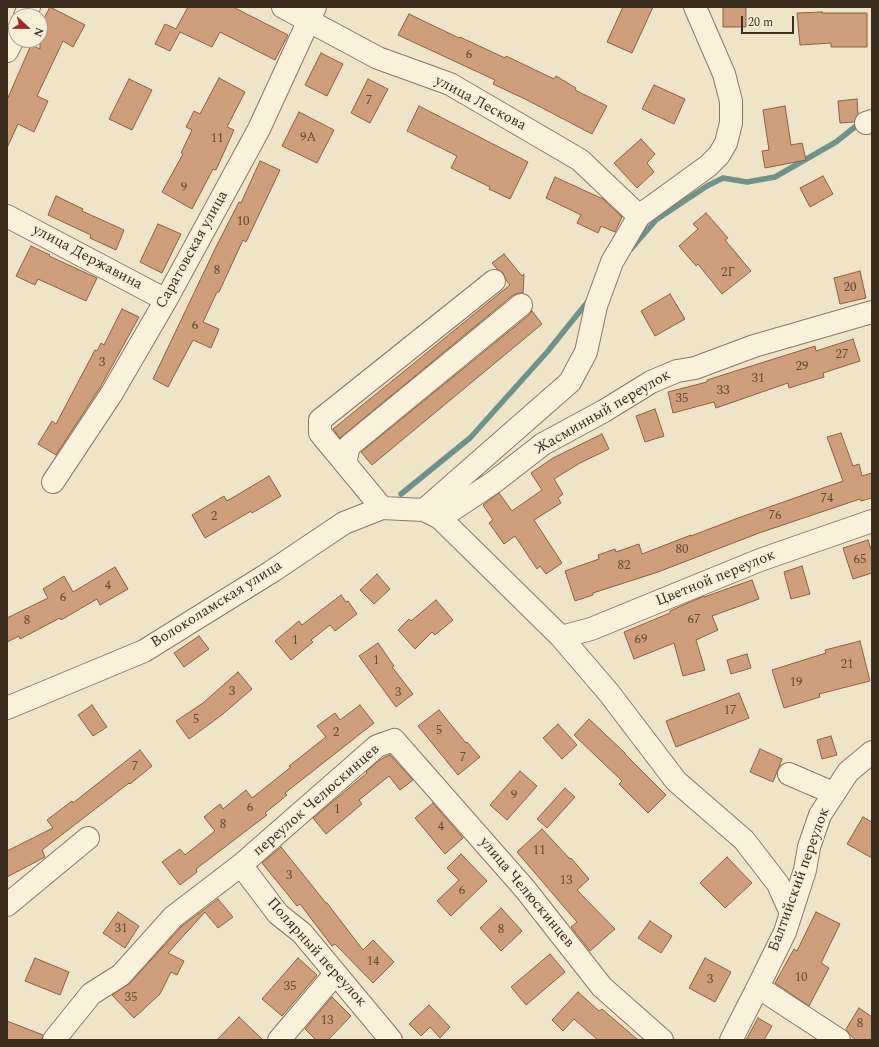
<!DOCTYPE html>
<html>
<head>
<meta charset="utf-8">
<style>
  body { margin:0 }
  #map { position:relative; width:879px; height:1047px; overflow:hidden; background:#f0e4c8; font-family:Spectral,serif }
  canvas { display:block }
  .frame { position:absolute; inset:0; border:8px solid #3d2e20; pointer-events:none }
  .north { position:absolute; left:8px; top:8px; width:40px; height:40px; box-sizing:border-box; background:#f7eed8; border:1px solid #ada18e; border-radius:50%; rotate:112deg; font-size:11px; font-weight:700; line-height:16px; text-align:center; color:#3d2e20 }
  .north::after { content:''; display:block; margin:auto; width:14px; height:18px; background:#9e2a2b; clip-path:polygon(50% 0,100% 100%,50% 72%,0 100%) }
  .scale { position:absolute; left:741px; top:16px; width:53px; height:18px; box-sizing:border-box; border:2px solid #3d2e20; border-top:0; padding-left:5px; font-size:12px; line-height:14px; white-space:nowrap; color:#3d2e20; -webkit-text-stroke:3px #f7eed8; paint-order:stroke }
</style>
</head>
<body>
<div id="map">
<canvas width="879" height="1047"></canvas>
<div class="frame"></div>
<div class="north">N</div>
<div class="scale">20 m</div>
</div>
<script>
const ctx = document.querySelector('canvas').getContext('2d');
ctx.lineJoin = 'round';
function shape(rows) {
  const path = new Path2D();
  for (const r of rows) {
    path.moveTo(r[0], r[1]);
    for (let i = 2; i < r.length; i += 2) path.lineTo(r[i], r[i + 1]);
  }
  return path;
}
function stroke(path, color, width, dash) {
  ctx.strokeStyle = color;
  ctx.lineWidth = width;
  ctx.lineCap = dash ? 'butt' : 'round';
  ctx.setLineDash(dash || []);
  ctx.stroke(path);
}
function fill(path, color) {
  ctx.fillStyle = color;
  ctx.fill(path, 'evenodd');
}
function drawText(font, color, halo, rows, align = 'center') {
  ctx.font = font + ' Spectral,serif';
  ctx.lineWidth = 3.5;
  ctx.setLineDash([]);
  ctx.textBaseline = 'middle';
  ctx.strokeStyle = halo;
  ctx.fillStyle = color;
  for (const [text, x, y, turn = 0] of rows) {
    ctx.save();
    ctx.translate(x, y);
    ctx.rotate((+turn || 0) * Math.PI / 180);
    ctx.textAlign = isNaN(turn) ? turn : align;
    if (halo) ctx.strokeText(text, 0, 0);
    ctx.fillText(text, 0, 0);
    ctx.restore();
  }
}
stroke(shape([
  [631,249,656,220,707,186,723,178,747,182,775,177,836,142,861,122],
  [401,494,470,438,548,351,589,300]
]), '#6f938a', 5.5);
const building = shape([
  [50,7,85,25,73,47,63,41,37,96,48,101,34,132,18,124,7,148,7,100,31,45,40,49,40,26,50,7],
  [188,7,233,7,288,35,275,60,220,32,212,47,180,32,170,51,155,44,165,24,176,29,188,7],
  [623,7,653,7,632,53,607,42,623,7],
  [723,7,746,7,746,27,723,27,723,7],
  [822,12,822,13,867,13,867,47,831,47,831,43,800,45,797,13,822,12],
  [409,14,459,38,460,37,505,58,506,56,554,79,556,76,576,88,575,90,607,106,592,134,527,100,493,84,495,80,398,35,409,14],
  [321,53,343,64,327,96,305,85,321,53],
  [219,78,245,92,227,127,234,130,216,170,213,169,192,209,162,192,183,154,181,153,192,130,186,127,194,111,200,114,219,78],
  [129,79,152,90,132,130,109,119,129,79],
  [368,79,388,89,370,123,351,113,368,79],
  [654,85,685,99,674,124,642,109,654,85],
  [857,99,858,114,854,122,840,123,838,101,857,99],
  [419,106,528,162,510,199,489,189,490,187,451,168,457,156,407,131,419,106],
  [785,106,791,145,802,143,806,160,765,168,762,151,769,150,763,110,785,106],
  [299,112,334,130,317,163,282,146,299,112],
  [641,139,655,154,647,163,654,172,637,188,614,163,641,139],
  [260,161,280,170,246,242,243,240,219,292,217,292,203,322,219,329,211,348,193,340,168,387,153,379,215,249,239,202,241,203,260,161],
  [823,176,833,194,810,207,800,188,823,176],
  [555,177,603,199,622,217,615,232,601,226,598,233,577,223,581,215,546,198,555,177],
  [56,196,83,209,82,211,124,230,116,250,90,238,91,235,48,215,56,196],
  [706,213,728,238,725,240,751,271,722,294,698,264,696,266,679,246,698,229,693,224,706,213],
  [158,224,181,234,162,273,140,262,158,224],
  [31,246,50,255,49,256,97,278,86,301,38,279,35,285,16,276,31,246],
  [504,254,522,276,524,274,523,293,519,293,513,295,340,438,333,429,510,285,506,280,503,273,497,269,492,263,504,254],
  [860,271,866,298,840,304,834,278,860,271],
  [670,294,685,319,655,336,641,311,670,294],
  [122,309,139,317,101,386,56,455,38,444,52,421,56,424,95,350,97,351,101,343,104,345,122,309],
  [532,311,542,324,372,465,361,452,529,315,532,311],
  [853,339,860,361,823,373,824,377,789,388,788,383,716,408,714,402,673,413,668,392,707,382,707,380,815,346,816,351,853,339],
  [655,409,664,436,645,442,636,416,655,409],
  [841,433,853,466,859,464,862,476,872,473,872,498,861,501,860,499,759,533,658,572,593,593,593,595,575,601,565,571,599,559,598,555,615,549,616,552,639,544,642,554,691,535,691,536,738,518,843,481,827,437,841,433],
  [602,434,609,449,580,463,554,479,563,494,558,498,561,503,534,520,562,563,546,574,540,566,537,569,515,536,504,544,489,523,493,520,483,505,499,493,512,511,542,490,531,473,553,458,602,434],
  [269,476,281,496,252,513,251,511,205,538,192,515,224,496,227,501,269,476],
  [868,540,872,552,872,573,853,579,843,548,868,540],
  [802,566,810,594,791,599,784,572,802,566],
  [115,567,128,589,100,605,97,599,61,620,60,618,20,639,19,636,7,642,7,618,48,598,43,589,64,576,73,592,115,567],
  [377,574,390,589,374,604,360,590,377,574],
  [752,580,759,599,712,616,718,630,696,640,705,670,683,676,674,643,634,659,624,632,670,613,670,611,704,596,704,597,752,580],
  [341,595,346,602,348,601,357,614,335,631,330,625,311,640,313,642,291,660,275,641,299,621,302,625,341,595],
  [436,600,453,620,435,635,432,632,415,649,398,630,409,619,411,621,436,600],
  [199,636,209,649,184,667,174,653,199,636],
  [860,641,870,681,819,694,820,697,784,708,772,670,826,653,825,650,860,641],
  [378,643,394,666,392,667,413,694,396,707,359,656,378,643],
  [747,654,751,668,731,674,727,660,747,654],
  [238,672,252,689,223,714,189,739,176,721,203,703,238,672],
  [739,693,749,718,676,747,666,721,739,693],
  [92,705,107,727,93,736,78,715,92,705],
  [360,705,374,723,285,793,287,795,265,813,267,815,196,869,197,872,180,885,162,862,180,849,185,855,215,831,204,817,220,804,223,809,246,790,252,798,291,767,289,766,326,737,317,726,335,713,340,720,360,705],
  [439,710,466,743,467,742,480,757,458,775,418,726,439,710],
  [589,719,625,753,625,754,666,795,648,813,619,784,622,781,574,735,589,719],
  [558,724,577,745,562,759,543,738,558,724],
  [831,736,837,755,822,759,817,740,831,736],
  [760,749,782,759,773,782,750,772,760,749],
  [140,750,152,766,130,784,129,783,42,850,45,857,7,877,7,851,53,828,47,820,72,801,73,803,140,750],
  [390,755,413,780,400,790,389,776,359,800,362,804,326,834,313,818,367,773,366,772,377,762,385,757,390,755],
  [520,771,537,786,507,820,490,805,520,771],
  [565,788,575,797,547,828,537,819,565,788],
  [433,803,463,838,445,854,415,818,433,803],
  [863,817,872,822,872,858,847,844,863,817],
  [542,829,570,859,571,858,589,879,577,890,615,929,590,951,571,927,577,922,517,852,542,829],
  [281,847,326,903,327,903,363,950,373,940,394,962,373,983,335,944,332,946,300,904,297,906,262,863,281,847],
  [461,854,487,881,451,916,437,901,459,880,447,868,461,854],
  [727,857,752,883,725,908,700,883,727,857],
  [218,899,233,917,218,928,205,912,168,953,184,961,177,975,171,972,160,994,134,1018,112,995,130,983,182,926,218,899],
  [501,908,522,931,501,951,480,928,501,908],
  [118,912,139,926,125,948,103,933,118,912],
  [816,912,840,924,821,963,829,968,809,1006,775,983,794,949,797,951,816,912],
  [650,921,672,936,661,953,638,938,650,921],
  [550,954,565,972,526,1005,511,987,550,954],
  [35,958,69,972,60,995,25,981,35,958],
  [298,958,317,975,282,1016,262,999,298,958],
  [705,958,731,972,715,1002,689,988,705,958],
  [578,992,599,1011,602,1009,638,1040,598,1040,574,1019,563,1031,552,1020,578,992],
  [332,997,351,1016,328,1040,316,1040,305,1029,332,997],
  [429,1005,450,1027,440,1038,430,1027,421,1036,409,1024,429,1005],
  [859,1008,872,1017,872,1040,856,1040,851,1036,846,1029,859,1008],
  [239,1017,263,1040,217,1040,239,1017],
  [758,1018,772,1026,764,1040,746,1040,758,1018],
  [7,1021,43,1035,42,1040,7,1040,7,1021]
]);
fill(building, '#cf9f7d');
stroke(building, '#8d5f41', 1);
const minor = shape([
  [283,7,378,58,450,84,580,160,639,216],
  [25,16,29,7],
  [7,51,16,33],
  [866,123,872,121],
  [7,216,166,300],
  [345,463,349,446,521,305],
  [53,482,112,393,166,300,259,129,315,7],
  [382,508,320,433,320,420,494,281],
  [424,510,570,382,586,352,596,306,612,262,639,216,708,166,719,155,726,143,731,123,731,101,724,74,695,7],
  [440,518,494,482,543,444,604,411,651,382,677,371,695,368,754,346,872,312],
  [561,637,591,629,760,560,872,521],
  [7,708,144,651,271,572,344,523,382,508,424,510,440,518,561,637,609,693,676,781,744,840,778,884,791,913],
  [789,774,833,793],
  [241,865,278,914,302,933,391,1040],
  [7,905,88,838],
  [758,987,839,1040],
  [54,1040,91,994,121,975,173,917,241,865,377,746,394,740,525,889,602,987,662,1040],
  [279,1040,335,974],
  [731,1040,758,987,785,932,805,870,809,847,820,815,848,772,872,752]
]);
stroke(minor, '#8d765c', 24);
stroke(minor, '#faf1dc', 22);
drawText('13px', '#624a37', null, [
  ["6",469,55],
  ["7",369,101],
  ["9А",308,138],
  ["11",217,139],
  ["9",184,188],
  ["10",243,222],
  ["8",217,271],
  ["2Г",728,273],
  ["20",850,288],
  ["6",195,326],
  ["27",842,355],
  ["3",102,363],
  ["29",802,367],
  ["31",758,379],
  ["33",723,391],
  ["35",682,399],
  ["74",827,499],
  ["76",775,516],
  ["2",214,517],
  ["80",682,550],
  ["65",860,560],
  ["82",624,566],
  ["4",108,586],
  ["6",63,598],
  ["67",694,620],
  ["8",27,621],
  ["69",641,640],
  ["1",295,641],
  ["1",376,661],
  ["21",847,665],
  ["19",796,683],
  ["3",232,692],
  ["3",398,693],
  ["17",730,711],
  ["5",196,720],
  ["5",439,731],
  ["2",336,733],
  ["7",463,758],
  ["7",135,767],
  ["9",514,796],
  ["6",250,808],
  ["1",337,810],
  ["8",223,825],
  ["4",441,827],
  ["11",539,851],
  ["3",289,876],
  ["13",566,881],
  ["6",462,891],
  ["31",121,929],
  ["8",501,930],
  ["14",373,962],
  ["10",801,978],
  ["3",710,980],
  ["35",290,987],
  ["35",131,998],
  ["13",327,1021],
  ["8",860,1024]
]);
drawText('15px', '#3d2e20', '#f7eed8', [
  ["улица Лескова",480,104,28],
  ["Саратовская улица",193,250,-61],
  ["улица Державина",87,258,28],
  ["Жасминный переулок",603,413,-30],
  ["Цветной переулок",716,579,-22],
  ["Волоколамская улица",217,605,-32],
  ["переулок Челюскинцев",317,801,-41],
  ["Балтийский переулок",800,880,-70],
  ["улица Челюскинцев",526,893,50],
  ["Полярный переулок",316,953,48]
]);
</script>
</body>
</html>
